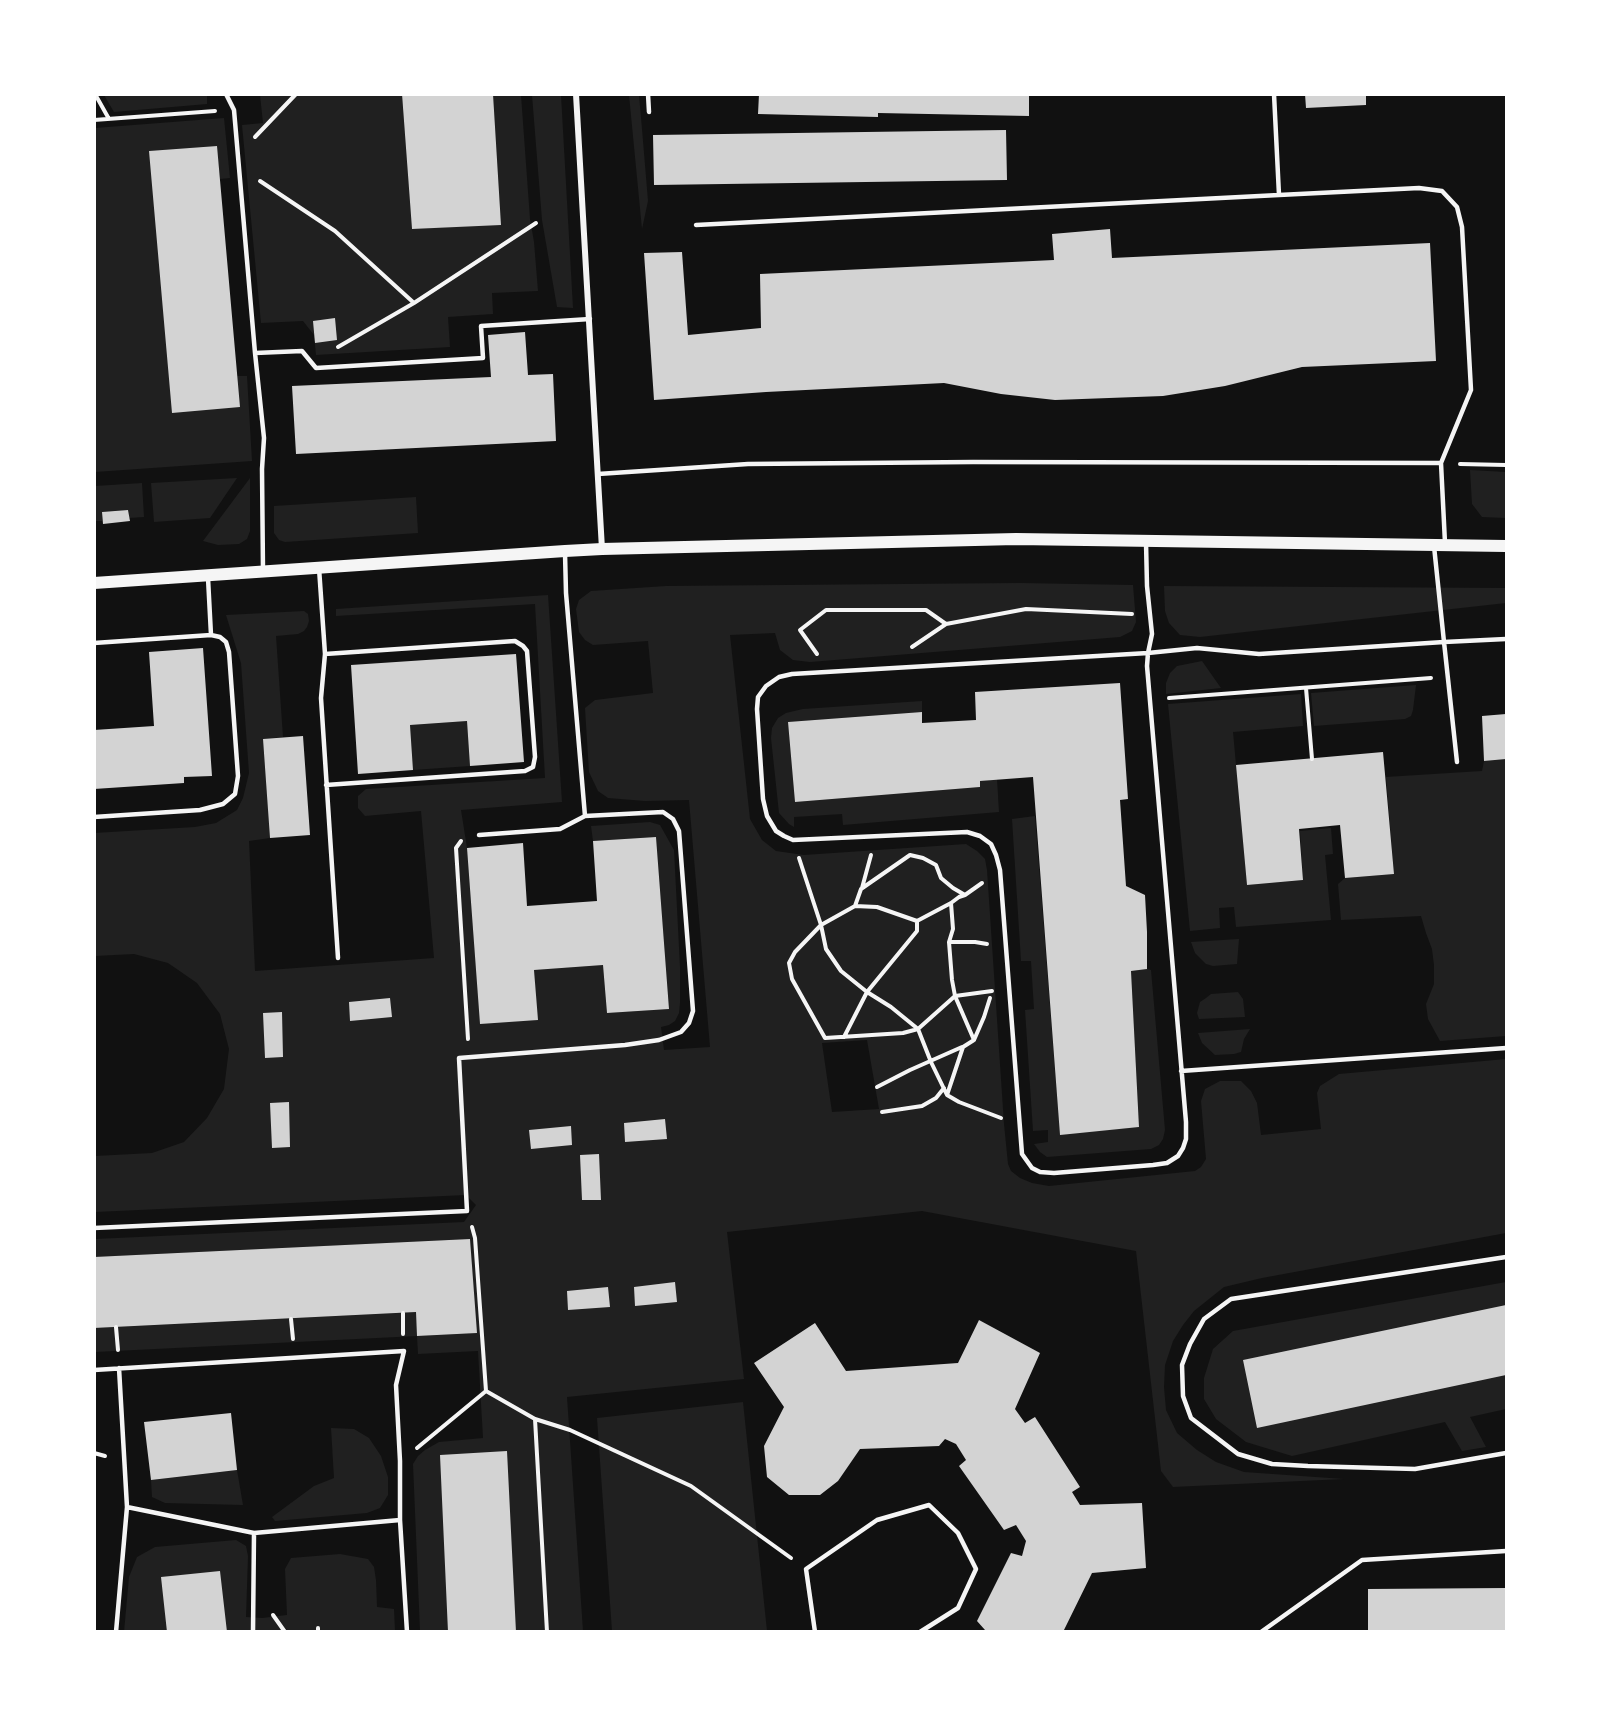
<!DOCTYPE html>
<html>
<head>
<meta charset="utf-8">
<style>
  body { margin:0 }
  #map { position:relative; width:1601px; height:1726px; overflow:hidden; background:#111; font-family:"DM Sans",sans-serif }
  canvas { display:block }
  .frame { position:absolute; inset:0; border:96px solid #fff; pointer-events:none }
</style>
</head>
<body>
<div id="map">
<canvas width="1601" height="1726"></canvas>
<div class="frame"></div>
</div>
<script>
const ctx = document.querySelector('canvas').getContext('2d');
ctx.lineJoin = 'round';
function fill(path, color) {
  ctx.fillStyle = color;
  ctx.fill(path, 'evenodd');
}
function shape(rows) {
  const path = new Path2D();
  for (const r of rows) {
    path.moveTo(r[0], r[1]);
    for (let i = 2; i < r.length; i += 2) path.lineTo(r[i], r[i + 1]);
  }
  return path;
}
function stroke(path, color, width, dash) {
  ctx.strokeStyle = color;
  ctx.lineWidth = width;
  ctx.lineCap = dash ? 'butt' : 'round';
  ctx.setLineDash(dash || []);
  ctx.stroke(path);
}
fill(shape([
  [104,95,207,95,207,104,114,112],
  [260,95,402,95,412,229,501,224,493,95,521,95,530,219,534,242,538,291,492,293,493,314,448,317,450,347,316,355,314,335,303,321,261,323,242,125,263,123],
  [532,95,561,95,573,308,557,307,542,220],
  [629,95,639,95,642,129,648,201,642,229],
  [224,118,230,178,220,179,216,146,149,151,237,376,247,376,252,461,95,472,95,128],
  [1470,470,1506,472,1506,518,1482,517,1472,504],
  [237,478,210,518,154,522,151,483],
  [250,478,250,531,247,539,239,544,218,545,203,541],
  [142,483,144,517,129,518,128,510,102,512,102,521,95,521,95,486],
  [416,497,418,533,285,542,279,540,274,533,274,506],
  [1020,583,1133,585,1136,622,1132,631,1120,637,810,662,793,660,780,650,775,633,730,635,750,819,762,840,776,851,804,855,966,844,977,851,985,859,987,870,1004,1124,1008,1164,1011,1171,1020,1178,1032,1183,1049,1186,1195,1171,1201,1167,1206,1159,1201,1101,1205,1089,1220,1081,1241,1081,1251,1091,1257,1103,1261,1135,1321,1129,1317,1093,1320,1086,1339,1074,1506,1059,1506,1233,1262,1278,1224,1287,1194,1311,1183,1325,1173,1341,1165,1365,1164,1387,1166,1410,1177,1433,1197,1450,1216,1462,1244,1472,1344,1479,1173,1487,1161,1471,1136,1251,922,1211,727,1232,744,1379,567,1397,583,1631,420,1631,413,1464,418,1456,425,1450,439,1442,483,1438,478,1351,418,1354,417,1336,95,1352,95,1328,416,1312,418,1336,476,1333,470,1239,95,1257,95,1239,464,1222,476,1205,466,1195,95,1212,95,1156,152,1153,184,1142,207,1118,224,1089,229,1049,220,1014,197,983,168,963,134,954,95,956,94,833,195,827,216,823,237,810,243,798,249,773,241,663,226,615,304,611,308,614,309,621,307,627,304,631,298,634,276,636,283,737,263,739,270,838,249,841,255,971,434,958,421,811,365,816,358,808,358,796,366,789,545,778,535,604,336,616,336,609,548,595,562,802,461,810,467,848,480,1023,537,1020,534,970,603,965,607,1013,669,1009,656,837,593,841,591,826,650,822,660,825,674,850,680,967,680,1003,679,1013,675,1021,669,1025,661,1027,664,1050,710,1047,689,800,645,801,608,798,598,791,589,772,585,708,595,700,653,693,648,641,593,645,585,640,579,632,576,609,579,600,591,591,666,586],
  [867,1040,879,1109,832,1112,822,1043],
  [1164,586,1506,588,1506,603,1200,637,1180,635,1169,623,1165,611],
  [1202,661,1221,688,1166,694,1166,683,1170,673,1177,666],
  [1416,685,1413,710,1411,716,1405,719,1314,726,1311,693],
  [1301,694,1303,726,1233,732,1247,885,1303,880,1300,831,1331,828,1333,854,1325,855,1331,920,1236,927,1234,907,1219,908,1220,928,1190,931,1168,704],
  [922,701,922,712,788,722,795,802,980,787,980,781,997,779,999,812,843,825,842,814,794,817,794,827,789,824,779,813,771,738,772,728,778,718,786,713,803,709],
  [467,721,470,766,413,770,410,725],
  [1506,759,1506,1036,1440,1041,1428,1019,1426,1004,1434,984,1434,965,1432,949,1426,933,1421,916,1341,920,1338,884,1345,878,1394,874,1386,777,1482,771,1484,761],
  [1035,816,1060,1134,1139,1127,1131,971,1147,969,1151,970,1165,1130,1163,1139,1159,1145,1151,1149,1047,1157,1040,1152,1034,1144,1048,1142,1048,1130,1033,1131,1025,1010,1034,1009,1031,961,1021,961,1012,819],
  [1239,939,1237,964,1213,966,1206,964,1195,953,1191,942],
  [1238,992,1243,999,1245,1017,1199,1019,1197,1013,1200,1002,1206,998,1211,994],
  [1250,1029,1244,1039,1241,1052,1234,1054,1215,1055,1202,1043,1198,1033],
  [1506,1282,1506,1409,1470,1417,1486,1447,1462,1451,1445,1422,1292,1456,1246,1442,1216,1419,1204,1399,1204,1378,1213,1349,1233,1331],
  [743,1402,767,1631,612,1631,597,1418],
  [331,1428,354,1429,369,1438,381,1456,388,1477,388,1495,380,1508,367,1513,275,1521,272,1517,314,1486,334,1478],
  [237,1470,243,1505,165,1503,152,1497,151,1480],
  [236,1540,246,1546,248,1556,246,1617,262,1618,287,1615,285,1569,291,1558,340,1554,368,1559,374,1567,376,1580,377,1607,394,1609,395,1631,124,1632,129,1577,137,1557,155,1547]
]), '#202020');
fill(shape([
  [402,94,493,94,501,225,412,229],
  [759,94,1029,94,1029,116,878,113,878,117,758,114],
  [1305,94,1366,94,1366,105,1306,108],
  [1006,130,1007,180,654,185,653,135],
  [217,146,240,407,172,413,149,151],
  [1110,229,1112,258,1430,243,1436,361,1302,367,1225,386,1163,396,1055,400,1001,394,944,383,766,392,654,400,644,253,682,252,688,335,761,328,760,274,1054,260,1052,234],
  [335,318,337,340,315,343,313,321],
  [525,332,528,375,553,374,556,441,296,454,292,386,491,377,488,335],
  [128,510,130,521,103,524,102,512],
  [203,648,212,776,184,777,184,783,94,789,94,730,154,726,149,652],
  [516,654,524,762,470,766,467,721,410,725,413,770,358,774,351,665],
  [1120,683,1128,799,1120,800,1126,886,1145,895,1147,932,1147,969,1131,971,1139,1127,1060,1135,1033,777,980,781,980,787,795,802,788,722,922,712,922,723,976,720,975,692],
  [1506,714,1506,759,1484,761,1482,716],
  [303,736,310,835,270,838,263,739],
  [1383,752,1394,874,1345,878,1340,825,1299,829,1303,880,1247,885,1236,765],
  [656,837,669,1009,607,1013,603,965,534,970,538,1020,480,1024,467,848,523,843,527,906,597,901,593,841],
  [390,998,392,1017,350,1021,349,1002],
  [282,1012,283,1057,265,1058,263,1013],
  [289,1102,290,1147,272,1148,270,1103],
  [665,1119,667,1139,625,1142,624,1123],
  [571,1126,572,1145,531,1149,529,1130],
  [599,1154,601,1200,582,1200,580,1155],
  [470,1239,477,1333,417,1336,416,1312,94,1328,94,1257],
  [675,1282,677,1302,635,1306,634,1287],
  [608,1287,610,1307,568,1310,567,1291],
  [1506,1305,1506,1375,1257,1428,1243,1360],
  [979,1320,1040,1353,1015,1409,1025,1423,1035,1417,1080,1487,1072,1492,1080,1505,1142,1503,1146,1568,1092,1573,1063,1632,983,1632,985,1630,977,1621,1011,1553,1022,1556,1026,1541,1016,1525,1004,1530,959,1466,966,1460,956,1444,945,1439,939,1446,860,1449,838,1481,820,1495,789,1495,767,1477,764,1446,784,1407,754,1363,815,1323,846,1371,958,1363],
  [231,1413,237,1470,151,1480,144,1422],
  [507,1451,516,1632,448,1632,440,1455],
  [220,1571,227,1632,167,1632,161,1577],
  [1506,1588,1506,1632,1368,1632,1368,1589]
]), '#d3d3d3');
stroke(shape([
  [95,94,109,119],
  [94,120,215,111],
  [255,137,296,94],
  [260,181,335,231,414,303],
  [338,347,414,303,536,223],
  [1460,464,1506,465],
  [912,647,946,624],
  [817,654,800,630,826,610,926,610,946,624,1026,609,1132,614],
  [1306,688,1312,759],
  [1169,698,1431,678],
  [461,841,456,848,468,1039],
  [799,858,821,925,826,949,841,971,867,992,891,1007,918,1029,931,1062,947,1095,959,1102,1001,1118],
  [862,888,871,855],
  [965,895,982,883],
  [917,921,951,903],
  [949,942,975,942,987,944],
  [844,1037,867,992,917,931,917,921,877,907,855,906],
  [974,1040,984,1017,990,998],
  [877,1087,910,1070,962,1047],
  [947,1095,963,1047,974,1040,955,996,952,980,949,942,953,929,951,903,959,897,965,895,953,888,941,878,936,865,923,858,910,855,861,889,855,906,821,925,795,952,789,963,792,979,825,1038,903,1033,918,1029,955,996,992,991],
  [882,1112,922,1106,936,1098,944,1088],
  [472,1227,475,1238,486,1391,535,1419,547,1632],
  [403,1313,403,1334],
  [291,1319,293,1339],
  [116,1327,118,1350],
  [535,1419,570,1430,691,1486,791,1558],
  [417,1448,486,1391],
  [94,1453,105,1456],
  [273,1615,285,1632],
  [318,1628,318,1632]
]), '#f5f5f5', 4);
stroke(shape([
  [226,94,234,110,255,353],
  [648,94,649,112],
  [1274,94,1279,195,1419,188,1442,191,1457,207,1462,227,1471,390,1441,463,1445,543],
  [696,225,1279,195],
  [598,474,748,464,973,462,1441,463],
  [1146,542,1147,586,1152,634,1148,653,1147,666,1186,1122,1186,1139,1183,1148,1178,1156,1167,1163,1153,1165,1054,1173,1040,1172,1032,1168,1022,1154,1000,870,996,855,991,844,980,836,967,832,793,840,784,836,776,831,767,816,763,799,757,709,758,697,766,686,779,677,792,674,1148,653,1197,648,1259,654,1444,642,1434,546],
  [565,553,566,593,585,816],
  [319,568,325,654,321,698,338,958],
  [263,571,262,469,264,438,255,353,302,351,316,368,483,358,481,326,590,319],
  [208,578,211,635],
  [94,643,211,635,220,637,226,642,229,652,238,776,235,794,223,804,200,810,94,817],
  [325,654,515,641,523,646,527,651,535,757,533,767,525,771,326,785],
  [1457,762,1444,642,1506,639],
  [1181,1071,1506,1048],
  [94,1228,467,1211,459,1058,625,1045,659,1040,681,1032,689,1023,693,1011,679,831,673,819,663,812,585,816,560,829,479,835],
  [1506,1257,1231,1299,1204,1319,1190,1344,1182,1365,1183,1396,1191,1418,1238,1454,1272,1464,1308,1466,1415,1469,1506,1453],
  [94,1370,404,1351,396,1385,400,1461,400,1520,407,1632],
  [127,1507,254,1533,400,1520],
  [116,1632,127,1507,119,1368],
  [253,1632,254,1533],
  [815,1632,806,1569,877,1520,929,1505,958,1533,976,1569,958,1608,920,1632],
  [1261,1632,1362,1560,1506,1551]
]), '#f5f5f5', 4.5);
stroke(shape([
  [576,94,602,549]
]), '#f5f5f5', 6);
stroke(shape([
  [94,583,565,551,602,549,1016,539,1506,546]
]), '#f5f5f5', 12);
</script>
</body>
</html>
